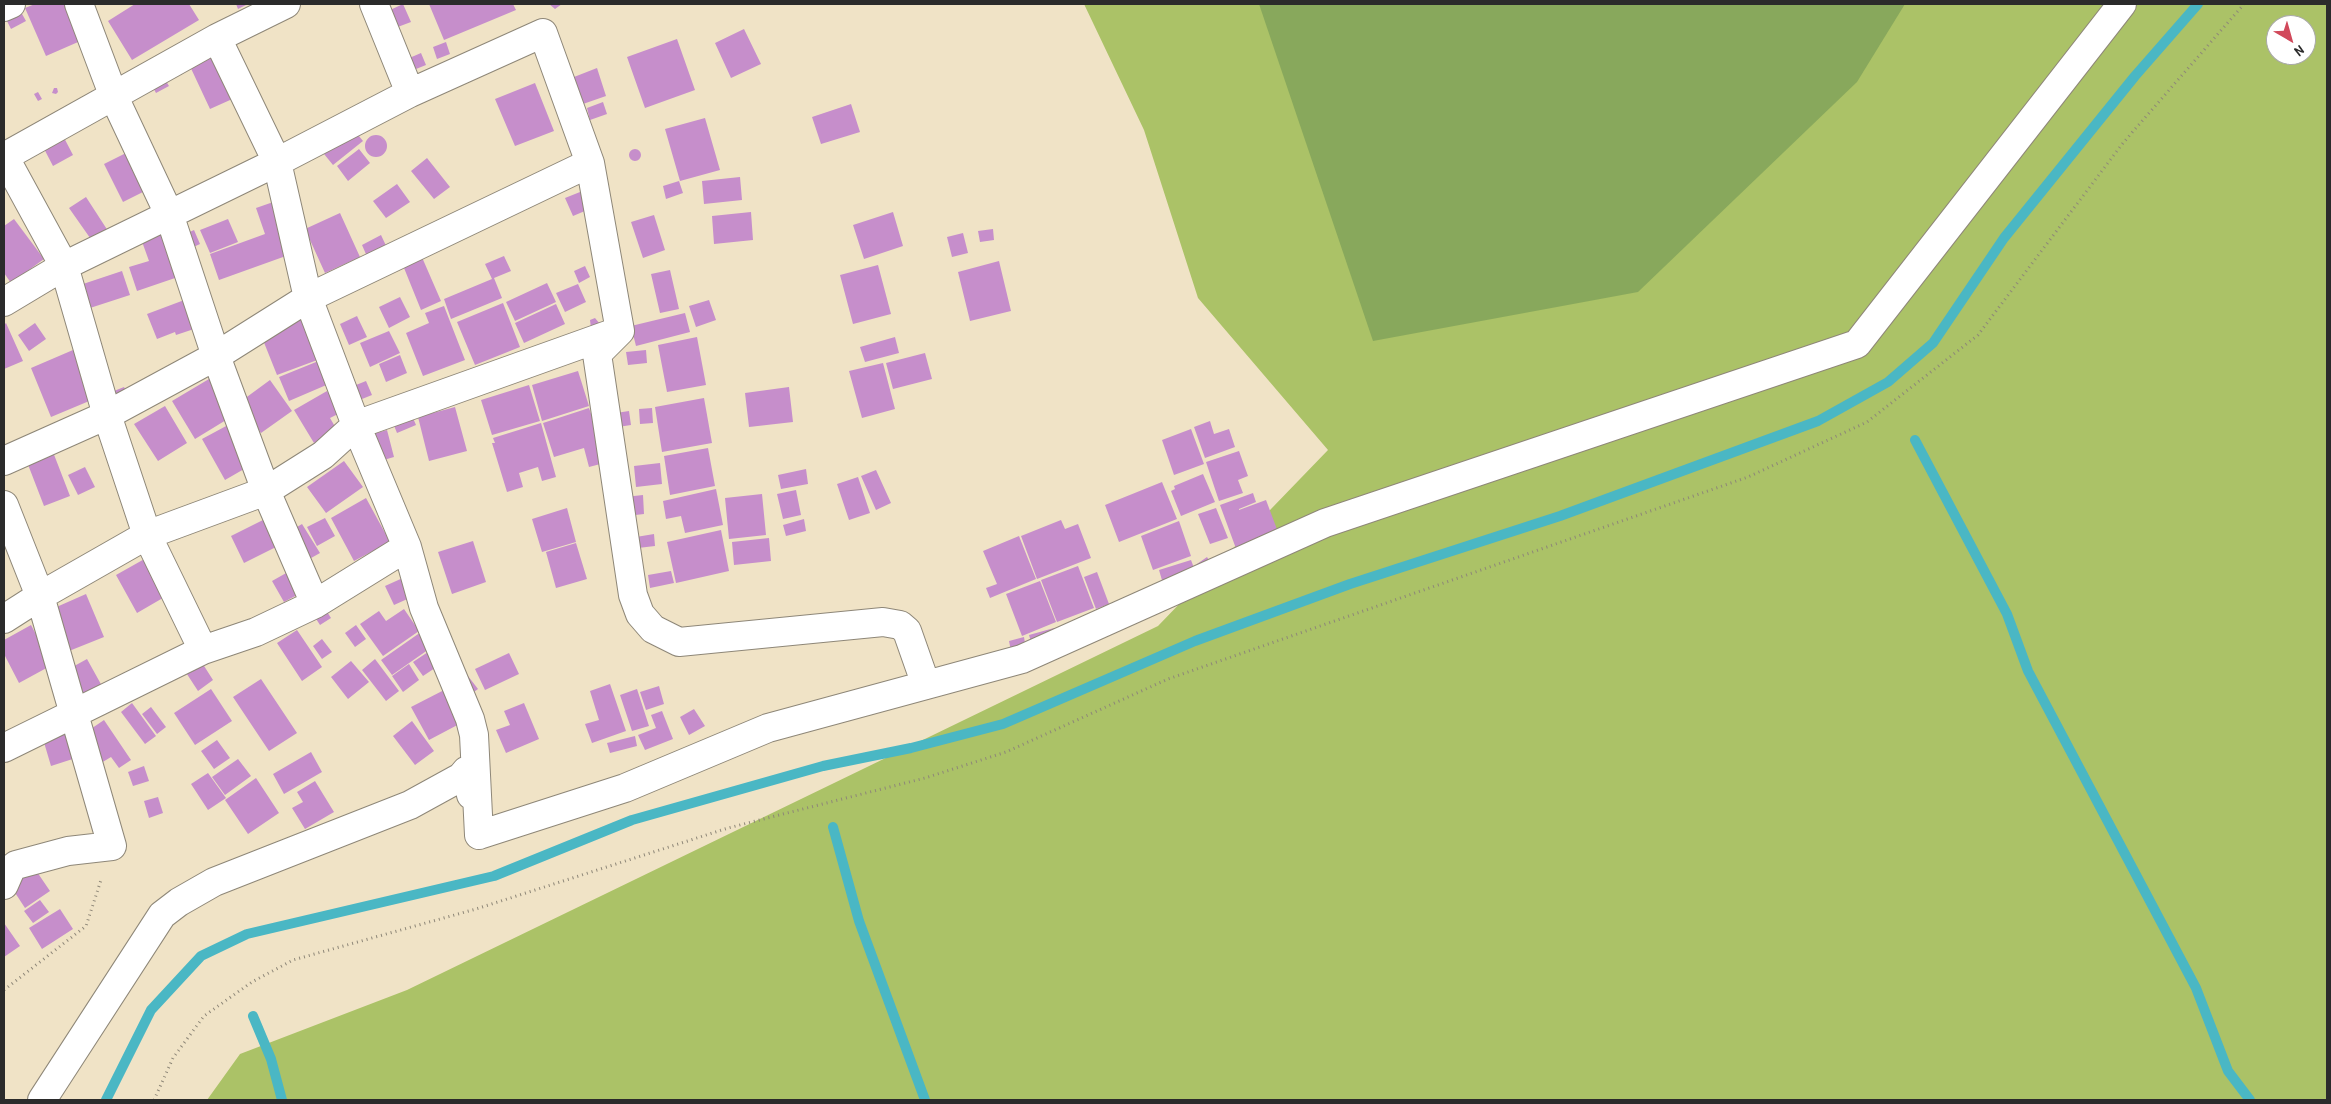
<!DOCTYPE html>
<html>
<head>
<meta charset="utf-8">
<style>
  body { margin:0 }
  #map { position:relative; width:2331px; height:1104px; overflow:hidden; background:#f0e3c6; font-family:"Patrick Hand",sans-serif }
  canvas { display:block }
  .frame { position:absolute; inset:0; border:5px solid #2b2b2b; pointer-events:none }
  .north { position:absolute; left:2266px; top:15px; width:50px; height:50px; box-sizing:border-box; background:#fff; border:1px solid #aaa; border-radius:50%; rotate:142deg; font-size:14px; font-weight:700; line-height:20px; text-align:center; color:#2b2b2b }
  .north::after { content:''; display:block; margin:auto; width:18px; height:22px; background:#d1495b; clip-path:polygon(50% 0,100% 100%,50% 72%,0 100%) }
</style>
</head>
<body>
<div id="map">
<canvas width="2331" height="1104"></canvas>
<div class="frame"></div>
<div class="north">N</div>
</div>
<script>
const ctx = document.querySelector('canvas').getContext('2d');
ctx.lineJoin = 'round';
function fill(path, color) {
  ctx.fillStyle = color;
  ctx.fill(path, 'evenodd');
}
function shape(rows) {
  const path = new Path2D();
  for (const r of rows) {
    if (r.length === 3) {
      path.moveTo(r[0] + r[2], r[1]);
      path.arc(r[0], r[1], r[2], 0, 2 * Math.PI);
      continue;
    }
    path.moveTo(r[0], r[1]);
    for (let i = 2; i < r.length; i += 2) path.lineTo(r[i], r[i + 1]);
  }
  return path;
}
function stroke(path, color, width, dash) {
  ctx.strokeStyle = color;
  ctx.lineWidth = width;
  ctx.lineCap = dash ? 'butt' : 'round';
  ctx.setLineDash(dash || []);
  ctx.stroke(path);
}
fill(shape([
  [1084,4,2327,4,2327,1100,207,1100,240,1054,407,990,1158,626,1328,450,1198,298,1144,130],
  [2276,25,2306,25,2306,55,2276,55]
]), '#abc267');
fill(shape([
  [1259,4,1905,4,1857,82,1638,292,1373,341]
]), '#88a85c');
stroke(shape([
  [1915,440,2007,614,2028,671,2196,988,2228,1071,2250,1100],
  [833,827,859,921,925,1100],
  [253,1016,271,1059,282,1100],
  [106,1100,151,1010,201,956,247,934,494,876,632,820,823,766,911,748,1003,724,1195,641,1350,584,1560,516,1818,421,1888,382,1933,343,2004,238,2135,76,2198,4]
]), '#4ab7c4', 10);
fill(shape([
  [35,4,69,4,85,39,46,56,25,8],
  [135,4,189,4,199,20,132,60,108,21],
  [236,4,248,4,238,9],
  [403,4,411,22,395,28,388,11],
  [429,4,513,4,516,10,444,40],
  [549,4,562,4,555,9],
  [17,5,26,21,11,29,4,15],
  [744,29,761,64,731,78,715,43],
  [677,39,695,90,645,108,627,57],
  [446,42,450,54,437,59,433,47],
  [217,49,239,96,210,109,188,62],
  [421,53,426,65,411,71,407,59],
  [597,68,606,96,583,104,574,77],
  [161,73,169,86,156,93,149,80],
  [535,83,554,131,515,146,495,99],
  [54,88,57,88,58,92,56,94,52,93],
  [38,92,42,99,38,101,34,94],
  [603,102,607,114,590,120,587,108],
  [851,104,860,132,821,144,812,117],
  [705,118,720,170,680,181,665,129],
  [354,130,363,141,333,165,324,154],
  [61,132,73,155,53,166,41,143],
  [376,146,11],
  [359,149,370,163,348,181,337,166],
  [635,155,6],
  [128,152,147,190,123,202,104,164],
  [427,158,450,187,434,199,411,171],
  [740,177,742,200,704,204,702,181],
  [679,181,683,193,666,199,663,186],
  [397,184,410,202,386,218,373,201],
  [585,190,592,208,573,216,565,198],
  [86,197,110,234,95,245,69,208],
  [279,200,297,252,219,280,210,254,265,234,256,208],
  [751,212,753,240,714,244,712,216],
  [893,212,903,246,864,259,853,225],
  [340,213,360,257,325,273,305,229],
  [654,215,665,250,643,258,631,222],
  [14,219,44,259,11,283,4,273,4,226],
  [228,219,238,242,210,253,200,230],
  [161,228,178,277,137,291,129,267,149,261,140,236],
  [993,229,994,240,980,242,978,231],
  [194,230,200,244,187,250,181,236],
  [963,233,968,253,952,257,947,237],
  [381,235,389,252,369,261,362,245],
  [421,255,441,301,421,310,402,263],
  [504,256,511,271,494,278,502,298,451,319,444,299,492,279,485,264],
  [999,261,1011,311,970,321,958,272],
  [878,265,891,314,853,324,840,275],
  [585,266,590,277,579,283,574,271],
  [670,270,679,309,660,313,651,274],
  [122,271,130,295,90,308,83,284],
  [547,283,556,302,515,321,506,302],
  [578,284,586,302,565,312,556,293],
  [400,297,410,317,389,328,379,307],
  [187,299,197,328,176,335,175,332,157,339,147,314],
  [709,300,716,320,696,327,689,306],
  [503,303,520,347,475,365,457,322],
  [556,304,565,324,524,343,515,323],
  [444,306,465,360,423,376,406,333,429,323,425,313],
  [685,313,690,332,636,346,631,326],
  [357,316,367,337,349,345,340,324],
  [304,318,320,359,277,375,261,335],
  [595,318,600,324,591,328,590,320],
  [6,323,23,361,4,369,4,325],
  [35,323,46,339,29,351,18,335],
  [389,331,400,353,370,367,360,343],
  [697,337,706,385,667,392,658,345],
  [895,337,899,353,865,362,860,347],
  [73,350,94,399,51,417,31,368],
  [646,350,647,363,628,365,626,352],
  [925,353,932,379,893,389,886,363],
  [400,355,407,373,386,382,379,364],
  [321,360,331,383,289,401,279,377],
  [883,363,895,409,862,418,849,371],
  [578,371,589,406,542,421,532,385],
  [209,379,231,417,195,439,172,401],
  [270,380,292,411,261,433,240,402],
  [366,381,372,395,357,401,351,387],
  [529,385,540,421,492,435,481,400],
  [124,387,129,397,113,404,109,393],
  [789,387,793,422,749,427,745,393],
  [327,391,340,413,330,418,337,430,314,443,294,410],
  [704,398,712,443,662,452,655,407],
  [165,406,187,443,158,461,134,424],
  [455,407,467,451,429,461,418,417],
  [589,408,608,462,589,467,584,448,554,457,543,423],
  [652,408,653,423,640,424,639,409],
  [410,411,416,425,397,433,391,418],
  [629,411,631,425,618,427,616,413],
  [1210,421,1214,434,1229,429,1235,447,1205,458,1194,427],
  [541,423,556,477,542,481,538,467,519,473,523,487,507,492,492,443,495,443,493,438],
  [228,425,251,465,225,480,202,439],
  [1191,429,1204,464,1174,475,1162,440],
  [387,430,394,457,373,463,366,436],
  [708,448,715,486,670,495,664,456],
  [1239,451,1248,476,1238,480,1243,493,1219,501,1206,462],
  [53,452,70,496,44,506,27,462],
  [344,461,363,487,326,513,307,487],
  [660,463,662,484,636,487,634,466],
  [85,467,95,487,78,495,68,475],
  [806,469,808,484,781,489,778,475],
  [876,470,891,503,876,510,861,476],
  [1203,474,1215,502,1181,516,1171,491,1175,489,1174,486],
  [858,477,870,513,849,520,837,484],
  [1162,482,1177,519,1119,542,1105,505],
  [716,489,723,525,685,533,681,516,666,519,663,501],
  [796,490,801,515,783,519,777,494],
  [1253,493,1256,502,1239,509,1239,510,1266,500,1281,540,1238,554,1220,505],
  [762,494,766,535,729,539,725,498],
  [643,495,644,514,627,516,625,497],
  [366,498,390,542,354,561,331,518],
  [567,508,576,542,542,552,532,519],
  [1216,508,1228,538,1210,544,1198,514],
  [325,518,335,536,317,546,307,527],
  [265,519,278,546,244,563,231,536],
  [804,519,806,531,786,536,783,525],
  [1061,520,1065,529,1078,524,1091,558,1037,579,1021,536],
  [1179,521,1191,556,1153,570,1141,536],
  [302,524,320,553,304,562,287,533],
  [721,530,729,571,676,583,667,542],
  [654,534,655,546,638,548,636,537],
  [1019,536,1036,579,990,598,986,588,997,584,983,551],
  [769,538,771,561,734,565,732,542],
  [473,541,486,582,452,594,438,552],
  [576,543,587,579,556,588,546,552],
  [148,557,168,595,137,613,116,575],
  [1207,557,1215,570,1205,577,1197,564],
  [1191,560,1197,576,1164,587,1159,570],
  [1078,566,1094,608,1057,622,1041,580],
  [671,571,674,583,650,588,648,575],
  [288,572,299,594,284,602,272,581],
  [1097,572,1109,604,1096,609,1084,577],
  [405,577,414,596,394,605,385,586],
  [1040,581,1056,622,1022,636,1006,594],
  [86,594,104,637,69,651,52,609],
  [322,604,331,618,320,625,311,611],
  [404,609,419,631,383,656,360,624,379,611,386,621],
  [31,625,52,665,19,683,4,654,4,640],
  [356,625,366,639,355,647,345,633],
  [1054,628,1056,636,1031,642,1029,635],
  [297,630,322,667,302,681,277,643],
  [421,632,432,647,392,675,381,660],
  [1024,637,1026,649,1011,651,1009,641],
  [322,639,332,652,322,659,313,646],
  [431,650,441,664,423,676,413,662],
  [509,653,519,674,485,690,475,669],
  [199,658,213,680,198,691,183,668],
  [87,659,102,686,82,697,67,670],
  [375,659,399,691,386,701,362,670],
  [351,661,369,682,348,699,331,677],
  [409,664,419,680,403,692,392,676],
  [468,676,478,689,467,697,458,683],
  [261,679,297,733,269,751,233,697],
  [610,684,626,731,592,743,585,724,599,720,590,691],
  [659,686,664,704,646,710,640,692],
  [448,688,465,721,429,740,411,707],
  [211,689,232,721,195,745,174,713],
  [637,689,649,726,632,731,620,695],
  [132,703,156,736,145,744,121,712],
  [524,703,539,739,506,753,496,730,510,725,504,711],
  [151,707,166,727,157,734,142,714],
  [694,709,705,726,689,735,680,717],
  [662,711,673,739,645,750,638,735,656,728,651,715],
  [104,720,131,760,119,768,111,757,101,763,82,735],
  [412,721,434,751,415,765,393,736],
  [75,729,82,756,51,766,43,739],
  [635,736,637,746,610,753,607,743],
  [217,740,230,758,214,769,201,751],
  [311,752,322,772,284,794,273,774],
  [238,759,251,776,225,795,212,777],
  [144,766,149,781,133,786,128,772],
  [208,773,226,798,208,810,191,784],
  [256,778,279,813,248,834,225,800],
  [315,781,334,812,305,829,292,808,303,802,297,792],
  [158,797,163,813,149,818,144,801],
  [35,869,50,891,25,908,10,885],
  [40,900,49,912,33,923,24,911],
  [60,909,73,929,42,949,29,928],
  [4,923,20,946,4,957]
]), '#c68ecb');
const street = shape([
  [79,4,114,97,169,214,216,356,266,491,315,604],
  [374,4,410,93,543,33,590,163,620,331,597,354,633,595,640,614,653,629,679,642,883,622,900,625,907,631,926,685],
  [4,7,11,4],
  [217,38,277,162,308,298,356,425,407,547,424,608,470,719,474,735,479,835],
  [4,156,64,266,107,415,147,535,203,650],
  [4,157,217,38,286,4],
  [4,302,64,266,277,162,410,93],
  [4,461,107,415,216,356,308,298,590,163],
  [4,505,40,596,112,846,68,851,16,865,11,869,4,885],
  [4,619,40,596,147,535,266,491,323,455,356,425,616,332],
  [4,748,203,650,256,632,315,604,407,547],
  [479,835,625,788,768,728,1022,659,1325,523,1857,344,2122,4],
  [42,1100,162,915,179,902,214,882,410,805,461,777,466,771,471,795]
]);
stroke(street, '#8e8778', 30);
stroke(shape([
  [4,990,86,926,101,880],
  [154,1100,173,1058,204,1016,252,982,293,960,476,909,728,828,925,778,1006,752,1168,679,1748,477,1867,422,1978,335,2123,143,2244,4]
]), '#8e8778', 3, [1, 4]);
stroke(street, '#fff', 28);
</script>
</body>
</html>
